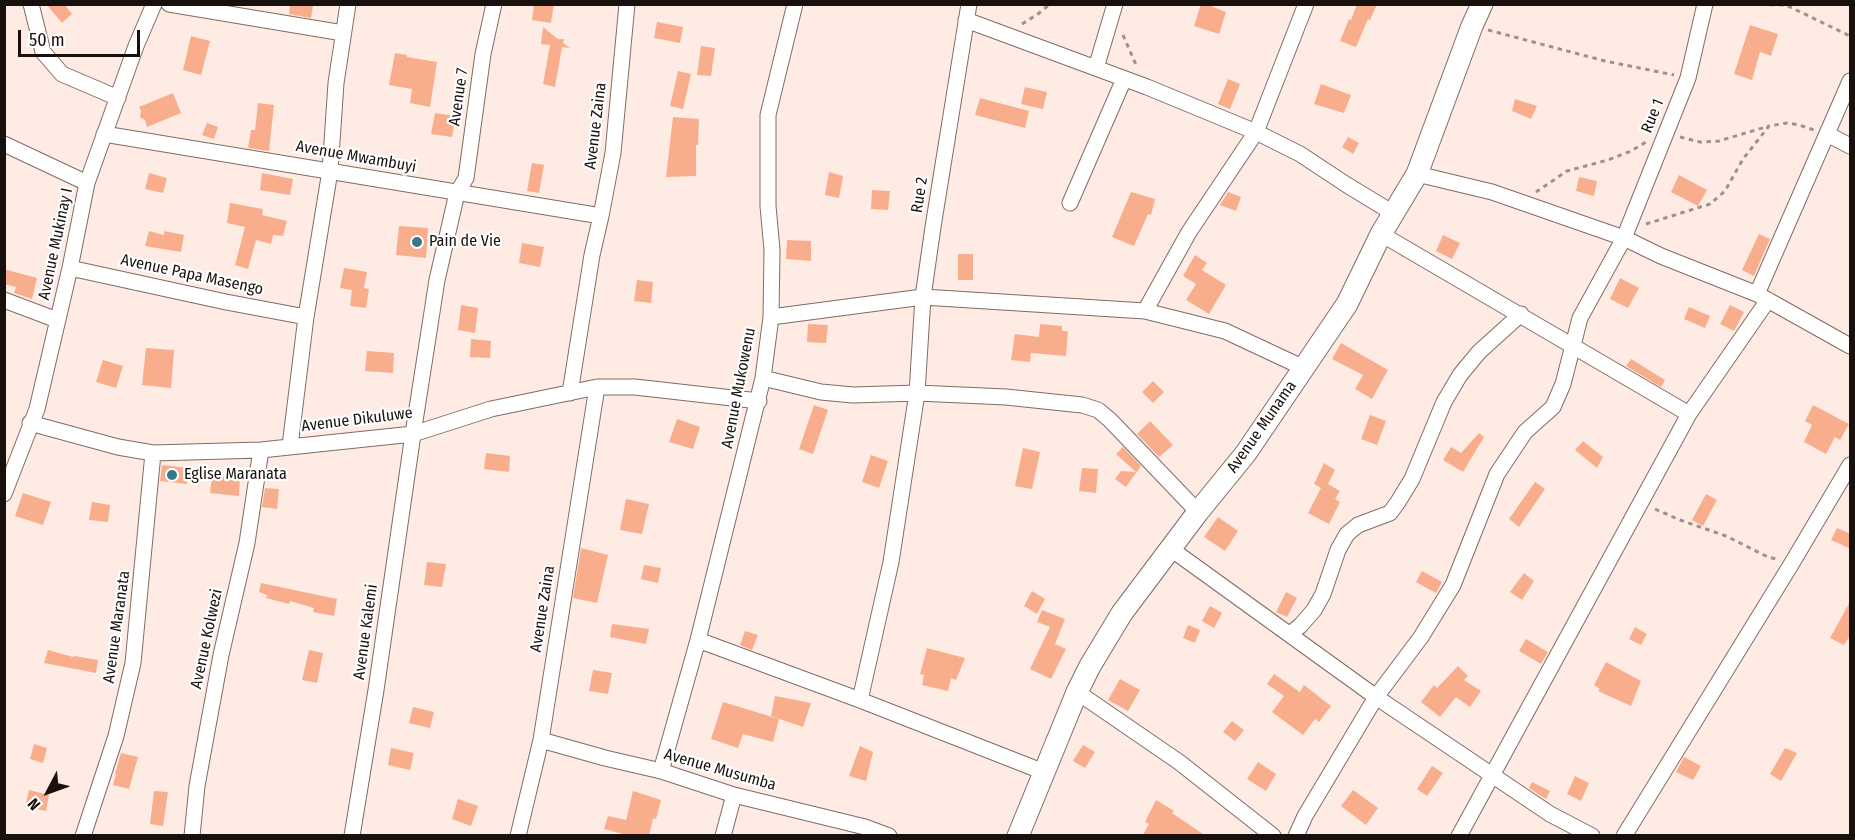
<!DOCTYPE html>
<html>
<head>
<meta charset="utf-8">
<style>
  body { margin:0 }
  #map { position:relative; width:1855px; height:840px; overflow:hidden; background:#feebe3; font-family:"Fira Sans Condensed",sans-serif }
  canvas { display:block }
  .frame { position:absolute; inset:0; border:6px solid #18100d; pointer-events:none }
  .north { position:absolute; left:18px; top:762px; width:60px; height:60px; -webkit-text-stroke:4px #fff; paint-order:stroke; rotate:229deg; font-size:16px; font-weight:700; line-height:24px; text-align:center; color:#18100d }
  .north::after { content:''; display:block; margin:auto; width:21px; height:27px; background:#18100d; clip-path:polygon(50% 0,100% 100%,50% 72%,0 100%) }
  .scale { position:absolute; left:18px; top:30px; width:122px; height:27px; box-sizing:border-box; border:3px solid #18100d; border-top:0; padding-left:8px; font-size:18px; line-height:21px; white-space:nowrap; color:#18100d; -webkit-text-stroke:4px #fff; paint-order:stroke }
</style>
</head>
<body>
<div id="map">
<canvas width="1855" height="840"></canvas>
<div class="frame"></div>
<div class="north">N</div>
<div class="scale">50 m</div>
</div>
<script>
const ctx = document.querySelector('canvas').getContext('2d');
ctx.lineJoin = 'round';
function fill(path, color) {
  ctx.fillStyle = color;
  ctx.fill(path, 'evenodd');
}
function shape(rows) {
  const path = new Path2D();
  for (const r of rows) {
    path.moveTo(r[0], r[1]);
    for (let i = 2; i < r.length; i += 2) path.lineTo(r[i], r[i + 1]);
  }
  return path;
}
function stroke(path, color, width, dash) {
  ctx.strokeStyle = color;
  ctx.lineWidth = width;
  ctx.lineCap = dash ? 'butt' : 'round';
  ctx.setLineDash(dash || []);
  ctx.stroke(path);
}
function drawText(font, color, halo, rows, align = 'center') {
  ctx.font = font + ' "Fira Sans Condensed",sans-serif';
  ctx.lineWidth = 4.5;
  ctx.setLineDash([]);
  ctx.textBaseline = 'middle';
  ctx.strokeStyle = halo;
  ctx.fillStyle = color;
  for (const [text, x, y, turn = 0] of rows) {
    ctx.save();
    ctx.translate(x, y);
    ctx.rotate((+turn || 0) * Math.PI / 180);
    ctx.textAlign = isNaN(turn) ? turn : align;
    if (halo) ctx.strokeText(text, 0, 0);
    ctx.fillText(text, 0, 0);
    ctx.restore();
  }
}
fill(shape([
  [46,4,64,4,72,14,62,23],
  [290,4,313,6,311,18,289,14],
  [534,4,554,4,551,23,532,20],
  [1201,4,1206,4,1226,12,1219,34,1194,26],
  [1357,4,1377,4,1370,20,1368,19,1356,47,1340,41,1349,19,1351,20],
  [657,22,683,27,680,43,654,38],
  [1750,25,1778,34,1771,56,1760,52,1752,80,1734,74],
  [543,27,558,39,564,39,563,43,570,48,562,47,555,87,543,84,550,45,541,44],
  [191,36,210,41,201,75,183,70],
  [701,46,715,48,711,76,697,75],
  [395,53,407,55,407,57,437,62,430,107,410,103,412,89,389,85],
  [678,71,691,74,683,109,670,106],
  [1228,79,1240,84,1230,109,1218,104],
  [1321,84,1351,95,1344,113,1314,104],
  [1025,87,1047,92,1043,109,1021,104],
  [173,93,181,113,147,127,145,120,140,117,141,111,139,107],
  [980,98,1029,111,1025,128,975,115],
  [1515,99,1537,106,1531,119,1512,111],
  [258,103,274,105,269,151,248,148,251,130,255,130],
  [435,113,456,116,452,137,431,134],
  [673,117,699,119,698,145,696,145,696,176,666,177],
  [207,123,218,127,214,139,202,135],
  [1348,137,1359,143,1353,154,1342,147],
  [532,163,544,165,539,193,527,191],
  [829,172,843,176,839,198,825,195],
  [149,173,167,178,163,193,145,189],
  [262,173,293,179,290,195,260,190],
  [1679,175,1707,190,1698,206,1671,192],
  [1579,177,1597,181,1594,196,1576,191],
  [872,190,890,191,888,210,871,209],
  [1131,192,1155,199,1151,215,1148,214,1134,246,1112,237],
  [1228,192,1241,197,1236,211,1220,205],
  [230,203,263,209,262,215,287,221,283,236,273,235,271,244,256,240,248,269,235,265,245,227,227,223],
  [399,226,428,228,426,258,396,255],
  [149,231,164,235,164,231,184,235,181,252,145,246],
  [1759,234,1770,239,1754,276,1742,270],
  [1443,235,1460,243,1452,259,1436,251],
  [787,240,811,241,811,261,786,259],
  [522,243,544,247,540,267,519,263],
  [958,254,973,254,973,280,958,280],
  [1195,255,1207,263,1202,270,1226,285,1209,314,1186,300,1196,284,1183,276],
  [344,268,367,272,364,288,369,289,366,308,350,306,352,290,340,288],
  [4,269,37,278,32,299,14,293,16,287,4,284],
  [1620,278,1639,288,1628,308,1610,299],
  [637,280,653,282,651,303,634,301],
  [461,305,478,308,475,333,458,330],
  [1730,305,1744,312,1734,331,1720,324],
  [1689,307,1710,316,1705,328,1684,319],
  [808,324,828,325,826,343,807,342],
  [1040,324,1062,326,1062,331,1068,331,1066,356,1031,353,1030,362,1011,360,1015,334,1039,337],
  [471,339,491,341,490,358,470,357],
  [1341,343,1388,370,1372,399,1355,389,1363,375,1332,359],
  [146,348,174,350,171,388,142,385],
  [367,351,394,353,393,373,365,371],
  [1631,359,1665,380,1661,387,1626,366],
  [103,360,123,366,116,388,96,382],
  [1153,381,1164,392,1153,403,1142,392],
  [814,405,828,410,813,454,799,449],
  [1813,405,1849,424,1840,440,1835,437,1826,454,1804,442,1812,425,1805,421],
  [1370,415,1386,421,1377,445,1361,439],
  [677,419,700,427,693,449,669,442],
  [1150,421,1173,445,1159,457,1137,434],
  [1479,433,1484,437,1463,472,1443,460,1451,447,1461,453],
  [1583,441,1603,457,1597,468,1575,450],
  [1123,447,1141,466,1126,487,1115,479,1121,471,1136,472,1116,454],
  [1023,448,1040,452,1032,489,1015,486],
  [486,453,510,456,509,472,484,469],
  [871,455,888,461,879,488,862,482],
  [1324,463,1335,470,1328,484,1340,491,1335,499,1340,502,1329,524,1308,513,1321,488,1314,484],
  [162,465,188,468,187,484,160,481],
  [1082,468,1098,469,1096,493,1079,491],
  [212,476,240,478,239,496,210,493],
  [1535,482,1545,489,1519,527,1509,519],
  [265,488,279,489,277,509,262,507],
  [23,493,51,502,43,525,15,516],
  [1706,494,1717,500,1703,526,1692,520],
  [626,499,649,504,642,534,620,530],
  [92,502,110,505,108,522,89,520],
  [1218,517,1238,531,1225,551,1204,537],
  [1837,528,1851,534,1851,549,1831,540],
  [581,548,608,555,597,603,573,598],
  [427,562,446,564,442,587,424,585],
  [644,565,661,568,658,583,641,579],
  [1422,571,1442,582,1436,593,1416,582],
  [1524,573,1534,581,1522,600,1510,592],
  [261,583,337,599,334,616,313,612,314,608,290,601,289,604,266,598,267,595,259,592],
  [1032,591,1045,599,1037,614,1024,606],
  [1286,592,1297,598,1287,617,1276,612],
  [1851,600,1851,634,1844,645,1830,638],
  [1210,606,1222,613,1214,628,1202,621],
  [1042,610,1065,619,1055,644,1066,649,1051,679,1030,669,1050,627,1037,622],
  [612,624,649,629,646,644,610,637],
  [1188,625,1200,630,1195,643,1183,638],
  [1635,627,1647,634,1641,645,1629,639],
  [745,631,758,635,752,650,740,645],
  [1526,639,1548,652,1541,664,1519,651],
  [927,648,965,658,956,680,951,678,948,691,922,685,924,675,920,674],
  [48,650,73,657,74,656,98,660,96,673,44,663],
  [309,650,323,653,317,683,302,680],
  [1606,662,1641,681,1631,706,1598,691,1600,689,1594,685],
  [1458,666,1468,676,1464,680,1481,691,1470,707,1456,697,1440,717,1421,702,1434,685,1437,688],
  [593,670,612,673,608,694,589,691],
  [1274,674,1300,692,1304,685,1331,706,1319,722,1315,719,1303,735,1272,712,1284,696,1267,684],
  [1120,679,1140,690,1128,711,1108,700],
  [775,696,811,703,803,727,771,716],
  [723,702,779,719,773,742,743,734,738,748,711,739],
  [413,707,434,712,430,728,409,723],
  [1232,721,1244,730,1235,741,1223,732],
  [34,744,47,748,43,763,30,759],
  [1083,745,1095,752,1085,768,1073,761],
  [860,746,873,752,866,781,849,776],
  [391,748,414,753,410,770,388,765],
  [1785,748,1797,753,1781,781,1770,774],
  [121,753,138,757,129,789,113,785,116,774,115,774],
  [1684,757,1701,766,1693,780,1676,772],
  [1258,762,1276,774,1266,791,1247,779],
  [1432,766,1443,773,1427,796,1417,789],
  [1575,776,1589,783,1581,801,1567,794],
  [1532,782,1550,791,1546,799,1529,788],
  [29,790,49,795,46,811,25,807],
  [1353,790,1378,808,1366,825,1341,806],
  [154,791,168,792,163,826,150,824],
  [633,791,661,800,656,819,653,818,649,836,630,836,604,829,608,816,626,820],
  [458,799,478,806,471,826,452,819],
  [1156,800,1174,811,1172,813,1206,836,1142,836,1149,824,1145,822]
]), '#f8ae8d');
const street = shape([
  [31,4,43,52,62,74,118,98],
  [169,4,343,33],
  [966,20,1147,87,1256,132,1300,154,1347,185,1393,213],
  [1096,68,1115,4],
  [104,134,601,216],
  [1827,134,1850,146],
  [4,144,87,183],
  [1417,174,1492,192,1624,238,1661,256,1757,294,1850,346],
  [1070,203,1124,79],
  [1381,234,1689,414],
  [70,268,226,302,306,317],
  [1757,294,1850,81],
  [4,300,57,320],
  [1145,311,1189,232,1256,132,1306,4],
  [771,317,923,297,1145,311,1225,331,1304,368],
  [763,378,821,392,853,395,917,393,1006,397,1082,405,1098,410,1110,420,1198,512],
  [570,393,592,255,601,216,613,153,627,4],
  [30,423,118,447,153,453,261,450,413,434,491,409,597,387,635,387,759,401],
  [290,446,306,317,330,171,336,83,348,4],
  [4,494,37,409,70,268,87,183,136,46,154,4],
  [1171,549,1376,697,1550,814,1592,836],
  [1290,634,1300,626,1314,610,1323,594,1338,550,1347,534,1358,525,1390,513,1398,502,1412,479,1444,402,1460,375,1479,352,1521,314],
  [698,640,860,700,1044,772],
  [1077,692,1179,762,1273,836],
  [860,700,891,562,917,393,923,297,933,227,969,4],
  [541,740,605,758,661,771,734,795,865,827,889,836],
  [661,771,698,640,763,378,771,317,772,250,768,206,768,115,795,4],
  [83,836,116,736,133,663,153,453],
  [192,836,197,786,221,655,247,543,261,450],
  [352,836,376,690,413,434,437,280,457,193,466,178,483,54,494,4],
  [518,836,541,740,597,387],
  [723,836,734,795],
  [1296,836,1305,816,1376,697,1421,637,1453,585,1497,474,1525,432,1553,407,1563,384,1580,318,1624,238,1688,78,1705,4],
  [1459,836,1689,414,1768,300],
  [1624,836,1792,563,1850,465]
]);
const secondary = shape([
  [1018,836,1077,692,1090,666,1122,613,1198,512,1246,453,1347,304,1381,234,1417,174,1472,26,1482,4]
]);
stroke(street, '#806c63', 17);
stroke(secondary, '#806c63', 23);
stroke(shape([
  [1743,4,1786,5,1850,36],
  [1022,24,1038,14,1050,4],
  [1488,30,1605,61,1674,75],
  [1123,35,1137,67],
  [1680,137,1700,142,1719,141,1769,126],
  [1536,192,1567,171,1608,160,1631,151,1646,142],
  [1646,224,1710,204,1725,191,1743,159,1769,126,1787,123,1799,125,1814,130],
  [1655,509,1680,520,1726,536,1768,557,1776,559]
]), '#a0918b', 3, [4.5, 4.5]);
stroke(street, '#fff', 15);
stroke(secondary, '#fff', 21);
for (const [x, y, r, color] of [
  [417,242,6,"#357888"],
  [172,475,6,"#357888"]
]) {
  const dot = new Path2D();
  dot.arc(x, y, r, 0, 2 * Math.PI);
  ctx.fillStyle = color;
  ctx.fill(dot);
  stroke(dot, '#fff', 2);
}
drawText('16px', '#18100d', '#fff', [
  ["Avenue 7",459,97,-82],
  ["Rue 1",1653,116,-68],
  ["Avenue Zaina",596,126,-83],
  ["Avenue Mwambuyi",356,157,10],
  ["Rue 2",920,195,-81],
  ["Avenue Mukinay I",56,244,-78],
  ["Avenue Papa Masengo",192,275,12],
  ["Avenue Mukowenu",739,388,-79],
  ["Avenue Dikuluwe",357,420,-7],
  ["Avenue Munama",1262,427,-55],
  ["Avenue Zaina",543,609,-81],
  ["Avenue Maranata",117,627,-82],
  ["Avenue Kalemi",366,632,-82],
  ["Avenue Kolwezi",207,639,-78],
  ["Avenue Musumba",720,770,16]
]);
drawText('16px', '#18100d', '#fff', [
  ["Pain de Vie",429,242],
  ["Eglise Maranata",184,475]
], 'left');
</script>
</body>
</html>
